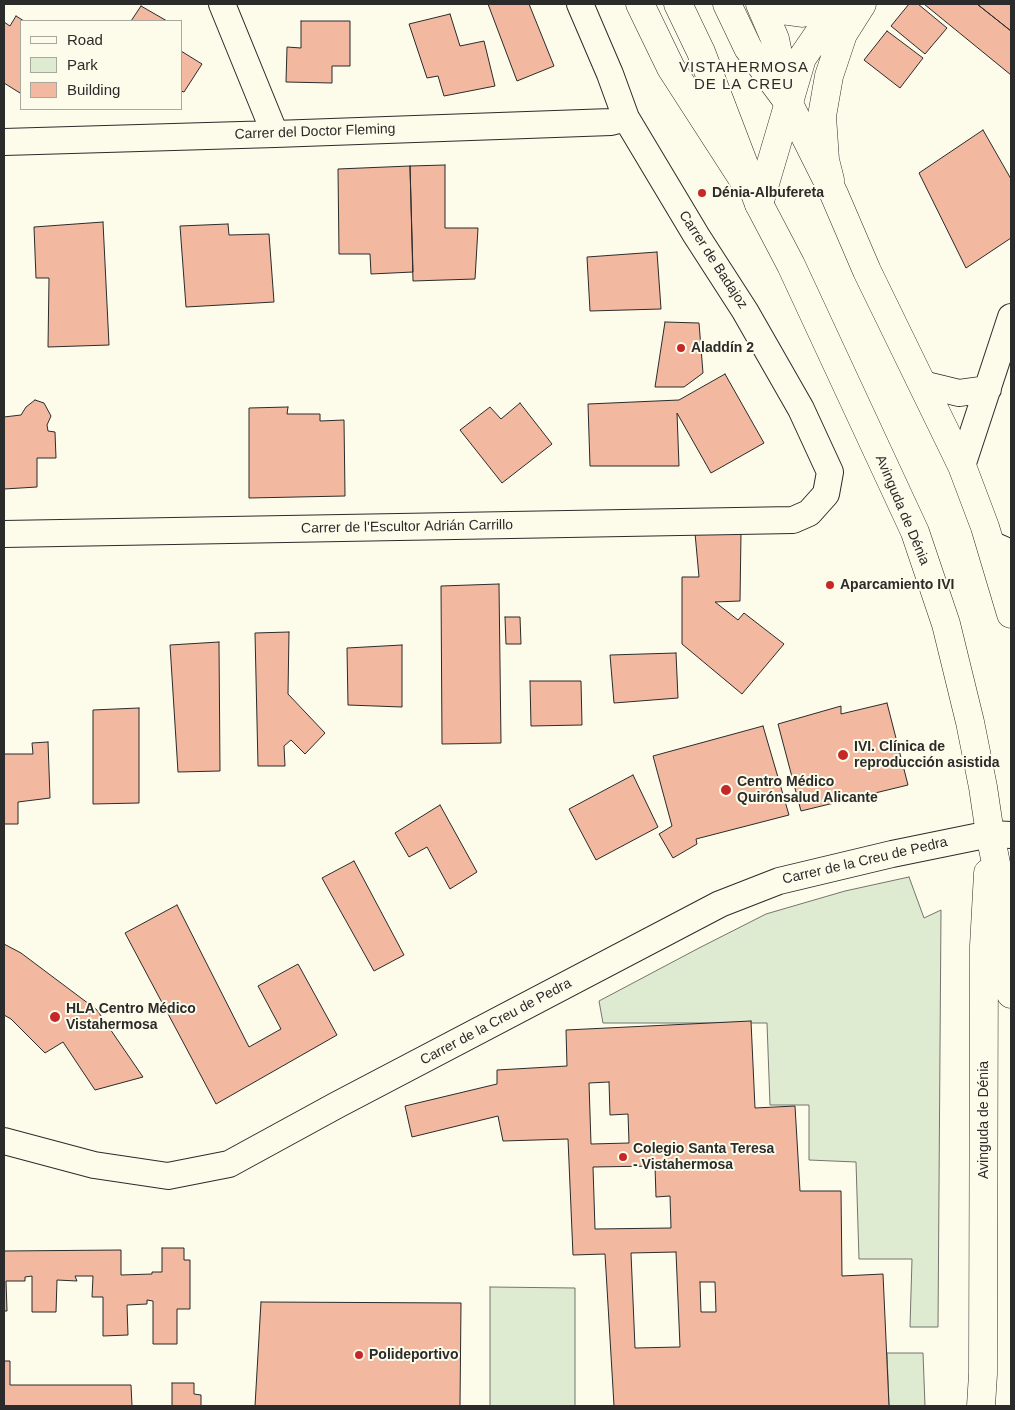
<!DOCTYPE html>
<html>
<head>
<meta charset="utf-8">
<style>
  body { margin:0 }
  #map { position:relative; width:1015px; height:1410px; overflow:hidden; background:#fdfbea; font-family:Arial,sans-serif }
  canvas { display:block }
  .frame { position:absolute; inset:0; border:5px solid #2b2b2b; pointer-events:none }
  .legend { position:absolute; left:20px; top:20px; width:162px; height:90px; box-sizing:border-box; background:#fdfbea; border:1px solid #a9a89e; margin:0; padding:6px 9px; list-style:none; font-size:15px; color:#2b2b2b }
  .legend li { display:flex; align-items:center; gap:10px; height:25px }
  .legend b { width:25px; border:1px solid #a9a89e }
</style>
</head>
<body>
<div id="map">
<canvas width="1015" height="1410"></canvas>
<div class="frame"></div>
<ul class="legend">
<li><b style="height:6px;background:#fdfbea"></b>Road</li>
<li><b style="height:14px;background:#deebd1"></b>Park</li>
<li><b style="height:14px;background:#f2b8a0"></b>Building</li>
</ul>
</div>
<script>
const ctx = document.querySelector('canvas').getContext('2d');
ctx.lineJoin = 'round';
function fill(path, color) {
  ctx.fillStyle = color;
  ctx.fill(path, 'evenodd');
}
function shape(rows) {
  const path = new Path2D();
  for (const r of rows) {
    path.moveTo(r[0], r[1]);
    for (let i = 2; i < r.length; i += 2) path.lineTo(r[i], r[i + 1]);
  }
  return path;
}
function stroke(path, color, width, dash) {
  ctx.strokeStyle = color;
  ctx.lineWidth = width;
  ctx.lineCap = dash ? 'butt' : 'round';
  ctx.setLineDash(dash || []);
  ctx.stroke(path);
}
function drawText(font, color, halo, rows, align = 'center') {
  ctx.font = font + ' Arial,sans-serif';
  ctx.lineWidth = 4;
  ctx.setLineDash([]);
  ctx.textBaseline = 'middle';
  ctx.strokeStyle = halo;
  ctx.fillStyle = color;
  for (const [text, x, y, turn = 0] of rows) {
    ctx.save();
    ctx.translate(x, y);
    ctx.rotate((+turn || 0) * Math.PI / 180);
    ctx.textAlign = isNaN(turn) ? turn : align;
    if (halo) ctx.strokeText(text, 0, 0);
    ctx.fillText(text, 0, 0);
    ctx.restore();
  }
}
const green = shape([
  [909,877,924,918,941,910,938,1327,910,1327,912,1259,859,1259,856,1162,809,1160,809,1105,770,1105,767,1023,603,1023,599,1001,699,948,766,914,845,891,909,877],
  [490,1287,575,1288,575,1406,490,1406,490,1287],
  [887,1353,923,1353,925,1406,889,1406,887,1353]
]);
fill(green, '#deebd1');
stroke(green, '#74746e', 1);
const building = shape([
  [488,4,529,4,554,66,517,81,488,4],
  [909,4,918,4,947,28,925,54,891,26,909,4],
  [924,4,977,4,1011,31,1011,75,924,4],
  [977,4,1011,4,1011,31,977,4],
  [141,6,167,21,131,21,141,6],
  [450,14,460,46,484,41,495,86,444,96,438,76,427,78,409,24,450,14],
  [16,16,24,21,21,21,21,90,20,93,4,83,4,22,10,26,16,16],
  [301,21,350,21,350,66,332,66,332,83,286,82,287,47,301,48,301,21],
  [887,31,923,58,900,88,864,60,887,31],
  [181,51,202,64,184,92,181,91,181,51],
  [983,130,1011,179,1011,238,966,268,919,173,983,130],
  [445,165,445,228,478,228,475,279,413,281,410,166,445,165],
  [410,166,413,272,371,274,370,254,339,254,338,169,410,166],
  [103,222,109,345,48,347,49,278,36,278,34,227,103,222],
  [228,224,229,235,269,234,274,302,186,307,180,226,228,224],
  [657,252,661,309,590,311,587,257,657,252],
  [665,322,699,323,703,373,684,387,655,387,665,322],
  [725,374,764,443,711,473,677,413,679,466,590,466,588,404,679,400,725,374],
  [35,400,44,403,51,416,47,425,48,431,55,432,56,458,37,458,37,487,4,489,4,417,21,415,26,407,35,400],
  [520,403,552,444,502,483,460,430,490,407,501,419,520,403],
  [288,407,287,414,320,414,320,421,344,420,345,496,249,498,249,408,288,407],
  [695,533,741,533,740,601,715,602,738,620,744,613,784,644,742,694,682,644,682,577,699,577,695,533],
  [499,584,501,743,442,744,441,586,499,584],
  [505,617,520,617,521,644,506,644,505,617],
  [289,632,288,694,325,733,305,754,291,740,284,746,285,766,258,766,255,633,289,632],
  [219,642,220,771,178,772,170,645,219,642],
  [402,645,402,707,348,705,347,648,402,645],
  [676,653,678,698,614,703,610,655,676,653],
  [530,681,581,681,582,725,531,726,530,681],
  [887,703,908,785,801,811,778,724,841,706,841,714,887,703],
  [139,708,139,803,93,804,93,710,139,708],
  [763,726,789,815,696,839,697,844,673,858,659,834,672,826,653,756,763,726],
  [48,742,50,798,18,802,18,824,4,824,4,754,33,754,32,743,48,742],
  [633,775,658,827,596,860,569,809,633,775],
  [440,805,477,872,450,889,427,847,409,857,395,833,440,805],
  [354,861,404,955,374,971,322,878,354,861],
  [177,905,249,1047,281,1029,258,986,298,964,337,1035,216,1104,125,933,177,905],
  [4,944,21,953,97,1010,143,1077,95,1090,63,1042,45,1053,11,1019,4,1015,4,944],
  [751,1021,755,1108,795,1106,800,1191,841,1191,842,1276,883,1274,889,1406,614,1406,605,1254,573,1255,568,1139,503,1141,498,1116,412,1137,405,1106,497,1084,497,1070,567,1066,566,1030,751,1021],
  [609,1082,610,1115,628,1114,629,1143,591,1144,589,1083,609,1082],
  [655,1166,656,1197,670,1196,671,1228,595,1229,593,1167,655,1166],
  [676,1252,680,1347,635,1348,631,1253,676,1252],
  [700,1282,715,1282,716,1312,701,1312,700,1282],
  [162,1248,184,1248,184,1260,190,1260,190,1309,177,1309,177,1344,153,1344,153,1301,147,1300,147,1304,127,1305,128,1335,103,1336,103,1297,92,1297,93,1276,75,1276,77,1281,57,1280,56,1312,32,1312,32,1276,25,1277,25,1281,6,1281,7,1311,4,1311,4,1251,121,1250,121,1275,152,1274,152,1272,162,1272,162,1248],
  [261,1302,461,1303,460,1406,255,1406,261,1302],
  [4,1361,10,1361,10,1385,131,1385,132,1406,4,1406,4,1361],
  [172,1383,194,1383,194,1394,201,1395,201,1406,172,1406,172,1383]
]);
fill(building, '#f2b8a0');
stroke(building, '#2b2b2b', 1);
const street = shape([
  [222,4,275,134],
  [4,142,275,134,611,122,626,118],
  [922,384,959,393,988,389],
  [962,466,1011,317],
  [4,534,793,520,809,513,826,494,830,472,801,409,745,311,696,235,626,118,610,74,580,4],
  [991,544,1011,553],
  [4,1141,94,1165,168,1176,229,1164,337,1105,720,904,779,881,892,854,990,834,1011,835]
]);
const secondary = shape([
  [640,4,671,68,744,181],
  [760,4,775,39,787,98],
  [765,4,780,10,802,13,820,7,825,4],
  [830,180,825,160,822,116,829,76,843,34,862,4],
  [759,204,802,58,839,4]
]);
const primary = shape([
  [678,4,701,52,759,204,791,265,915,532,946,624,970,722,983,787,990,834,1010,932,1011,994],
  [727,4,748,48,788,102,834,194,867,271,962,466,985,527,1011,614],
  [981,1406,983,1374,984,946,988,873]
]);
stroke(street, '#2b2b2b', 28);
stroke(secondary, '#2b2b2b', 29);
stroke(primary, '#2b2b2b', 29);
stroke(street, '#fdfbea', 26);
stroke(secondary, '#fdfbea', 28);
stroke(primary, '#fdfbea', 28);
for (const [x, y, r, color] of [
  [702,193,5,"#c62828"],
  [681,348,5,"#c62828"],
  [830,585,5,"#c62828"],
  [843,755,6,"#c62828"],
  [726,790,6,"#c62828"],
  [55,1017,6,"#c62828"],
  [623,1157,5,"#c62828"],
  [359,1355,5,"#c62828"]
]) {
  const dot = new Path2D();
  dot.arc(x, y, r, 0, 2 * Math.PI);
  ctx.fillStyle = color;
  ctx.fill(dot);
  stroke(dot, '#fdfbea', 2);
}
drawText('14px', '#2b2b2b', '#fdfbea', [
  ["Carrer del Doctor Fleming",315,132,-2],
  ["Carrer de Badajoz",713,260,57],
  ["Avinguda de Dénia",902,510,67],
  ["Carrer de l'Escultor Adrián Carrillo",407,527,-1],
  ["Carrer de la Creu de Pedra",865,861,-13],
  ["Carrer de la Creu de Pedra",496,1022,-28],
  ["Avinguda de Dénia",984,1120,-90]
]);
drawText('bold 14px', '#2b2b2b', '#fdfbea', [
  ["Dénia-Albufereta",712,193],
  ["Aladdín 2",691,348],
  ["Aparcamiento IVI",840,585],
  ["IVI. Clínica de",854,747],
  ["reproducción asistida",854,763],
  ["Centro Médico",737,782],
  ["Quirónsalud Alicante",737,798],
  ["HLA Centro Médico",66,1009],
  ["Vistahermosa",66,1025],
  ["Colegio Santa Teresa",633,1149],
  ["- Vistahermosa",633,1165],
  ["Polideportivo",369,1355]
], 'left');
ctx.letterSpacing = '1px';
drawText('15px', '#2b2b2b', '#fdfbea', [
  ["VISTAHERMOSA",744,68],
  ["DE LA CREU",744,85]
]);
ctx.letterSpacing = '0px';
</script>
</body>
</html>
